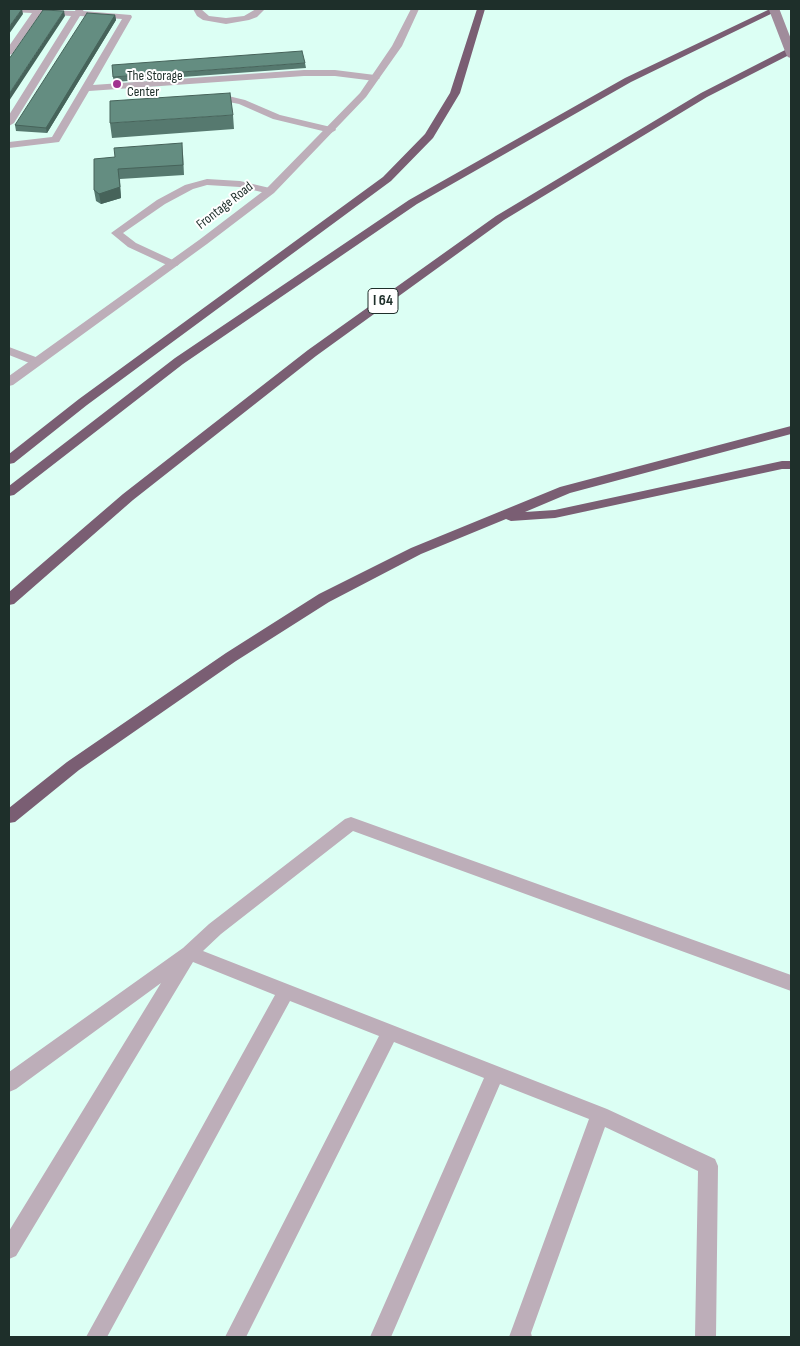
<!DOCTYPE html>
<html>
<head>
<meta charset="utf-8">
<style>
  body { margin:0 }
  #map { position:relative; width:800px; height:1346px; overflow:hidden; background:#dcfff4; font-family:"Sofia Sans Condensed",sans-serif }
  canvas { display:block }
  .frame { position:absolute; inset:0; border:10px solid #1e2f2a; pointer-events:none }
</style>
</head>
<body>
<div id="map">
<canvas width="800" height="1346"></canvas>
<div class="frame"></div>
</div>
<script>
const ctx = document.querySelector('canvas').getContext('2d');
ctx.lineJoin = 'round';
function shape(rows) {
  const path = new Path2D();
  for (const r of rows) {
    path.moveTo(r[0], r[1]);
    for (let i = 2; i < r.length; i += 2) path.lineTo(r[i], r[i + 1]);
  }
  return path;
}
function fill(path, color) {
  ctx.fillStyle = color;
  ctx.fill(path, 'evenodd');
}
function stroke(path, color, width, dash) {
  ctx.strokeStyle = color;
  ctx.lineWidth = width;
  ctx.lineCap = dash ? 'butt' : 'round';
  ctx.setLineDash(dash || []);
  ctx.stroke(path);
}
function drawText(font, color, halo, rows, align = 'center') {
  ctx.font = font + ' "Sofia Sans Condensed",sans-serif';
  ctx.lineWidth = 4;
  ctx.setLineDash([]);
  ctx.textBaseline = 'middle';
  ctx.strokeStyle = halo;
  ctx.fillStyle = color;
  for (const [text, x, y, turn = 0] of rows) {
    ctx.save();
    ctx.translate(x, y);
    ctx.rotate((+turn || 0) * Math.PI / 180);
    ctx.textAlign = isNaN(turn) ? turn : align;
    if (halo) ctx.strokeText(text, 0, 0);
    ctx.fillText(text, 0, 0);
    ctx.restore();
  }
}
fill(shape([
  [9,9,75,11,76,9,84,9,83,11,131,15,132,17,93,85,304,70,335,70,375,75,380,78,375,81,335,76,304,76,89,91,59,142,9,148,9,142,52,137,122,19,80,16,14,123,9,126,9,115,71,16,40,14,12,54,9,55,9,46,32,13,11,12,9,9],
  [224,95,245,100,280,115,335,128,336,130,331,133,273,119,239,104,224,101,210,102,205,99,210,96,224,95],
  [207,179,240,181,274,189,275,191,270,194,240,187,207,185,193,189,165,204,123,233,136,243,177,262,179,264,177,266,169,266,128,247,111,233,157,200,185,185,207,179],
  [9,347,41,359,43,362,37,366,9,355,9,347],
  [351,817,791,975,791,991,353,831,221,934,203,951,607,1109,715,1159,718,1166,716,1337,695,1337,698,1171,605,1127,531,1333,532,1337,509,1337,589,1119,500,1084,391,1337,370,1337,484,1078,394,1042,246,1337,225,1337,379,1036,290,1001,107,1337,86,1337,275,995,193,962,16,1256,9,1259,9,1231,161,983,16,1089,9,1092,9,1072,183,948,209,924,345,819,351,817]
]), '#bdaeb9');
fill(shape([
  [193,9,201,9,209,16,226,18,244,16,256,9,265,9,257,17,249,20,226,24,203,20,197,16,193,9]
]), '#bdaeb9');
fill(shape([
  [411,9,419,9,402,46,366,97,274,193,207,244,13,385,9,386,9,376,199,240,266,189,360,93,392,46,411,9]
]), '#bdaeb9');
fill(shape([
  [477,9,485,9,460,93,433,138,391,181,87,405,14,463,9,464,9,454,79,399,383,177,425,134,450,93,477,9],
  [770,9,781,9,631,82,417,204,183,364,14,495,9,496,9,486,175,358,409,200,625,78,770,9],
  [791,47,791,54,707,97,504,220,316,356,133,500,14,604,9,605,9,592,123,494,308,350,496,216,701,93,791,47],
  [791,426,791,434,570,493,525,512,555,510,782,461,791,461,791,469,782,469,555,518,511,521,506,519,421,554,329,602,236,661,79,770,15,822,9,823,9,808,67,762,226,653,319,594,411,548,560,487,791,426]
]), '#7a5e73');
stroke(shape([
  [774,9,791,53]
]), '#a08c9b', 10);
fill(shape([
  [115,15,116,20,47,133,16,131,15,125],
  [305,63,306,68,114,82,113,77],
  [233,115,234,129,112,138,110,123],
  [183,154,184,175,120,179,121,198,101,204,96,201,94,190,94,159]
]), '#56796f');
fill(shape([
  [22,9,23,14,9,34,9,27],
  [64,11,65,16,9,101,9,94],
  [115,15,116,20,47,133,46,128],
  [118,169,121,198,101,204,99,194]
]), '#46635a');
const building = shape([
  [9,9,22,9,9,27,9,9],
  [43,10,64,11,9,94,9,59,43,10],
  [87,13,115,15,46,128,15,125,87,13],
  [302,51,305,63,113,77,112,65,302,51],
  [230,93,233,115,110,123,110,101,230,93],
  [182,143,183,165,118,169,120,187,99,194,94,190,94,159,115,157,114,148,182,143]
]);
fill(building, '#648d81');
stroke(building, '#46635a', 1);
for (const [x, y, r, color] of [
  [117,84,5,"#a1318f"]
]) {
  const dot = new Path2D();
  dot.arc(x, y, r, 0, 2 * Math.PI);
  ctx.fillStyle = color;
  ctx.fill(dot);
  stroke(dot, '#fff', 2);
}
drawText('14px', '#1e2f2a', '#fff', [
  ["The Storage",127,76],
  ["Center",127,92]
], 'left');
drawText('14px', '#1e2f2a', '#fff', [
  ["Frontage Road",225,206,-38]
]);
for (const [x, y, w] of [
  [383,301,30]
]) {
  const box = new Path2D();
  box.roundRect(x - w / 2, y - 12.5, w, 25, 4);
  ctx.fillStyle = '#fff';
  ctx.fill(box);
  stroke(box, '#1e2f2a', 1);
}
drawText('bold 15px', '#1e2f2a', null, [
  ["I 64",383,301]
]);
</script>
</body>
</html>
